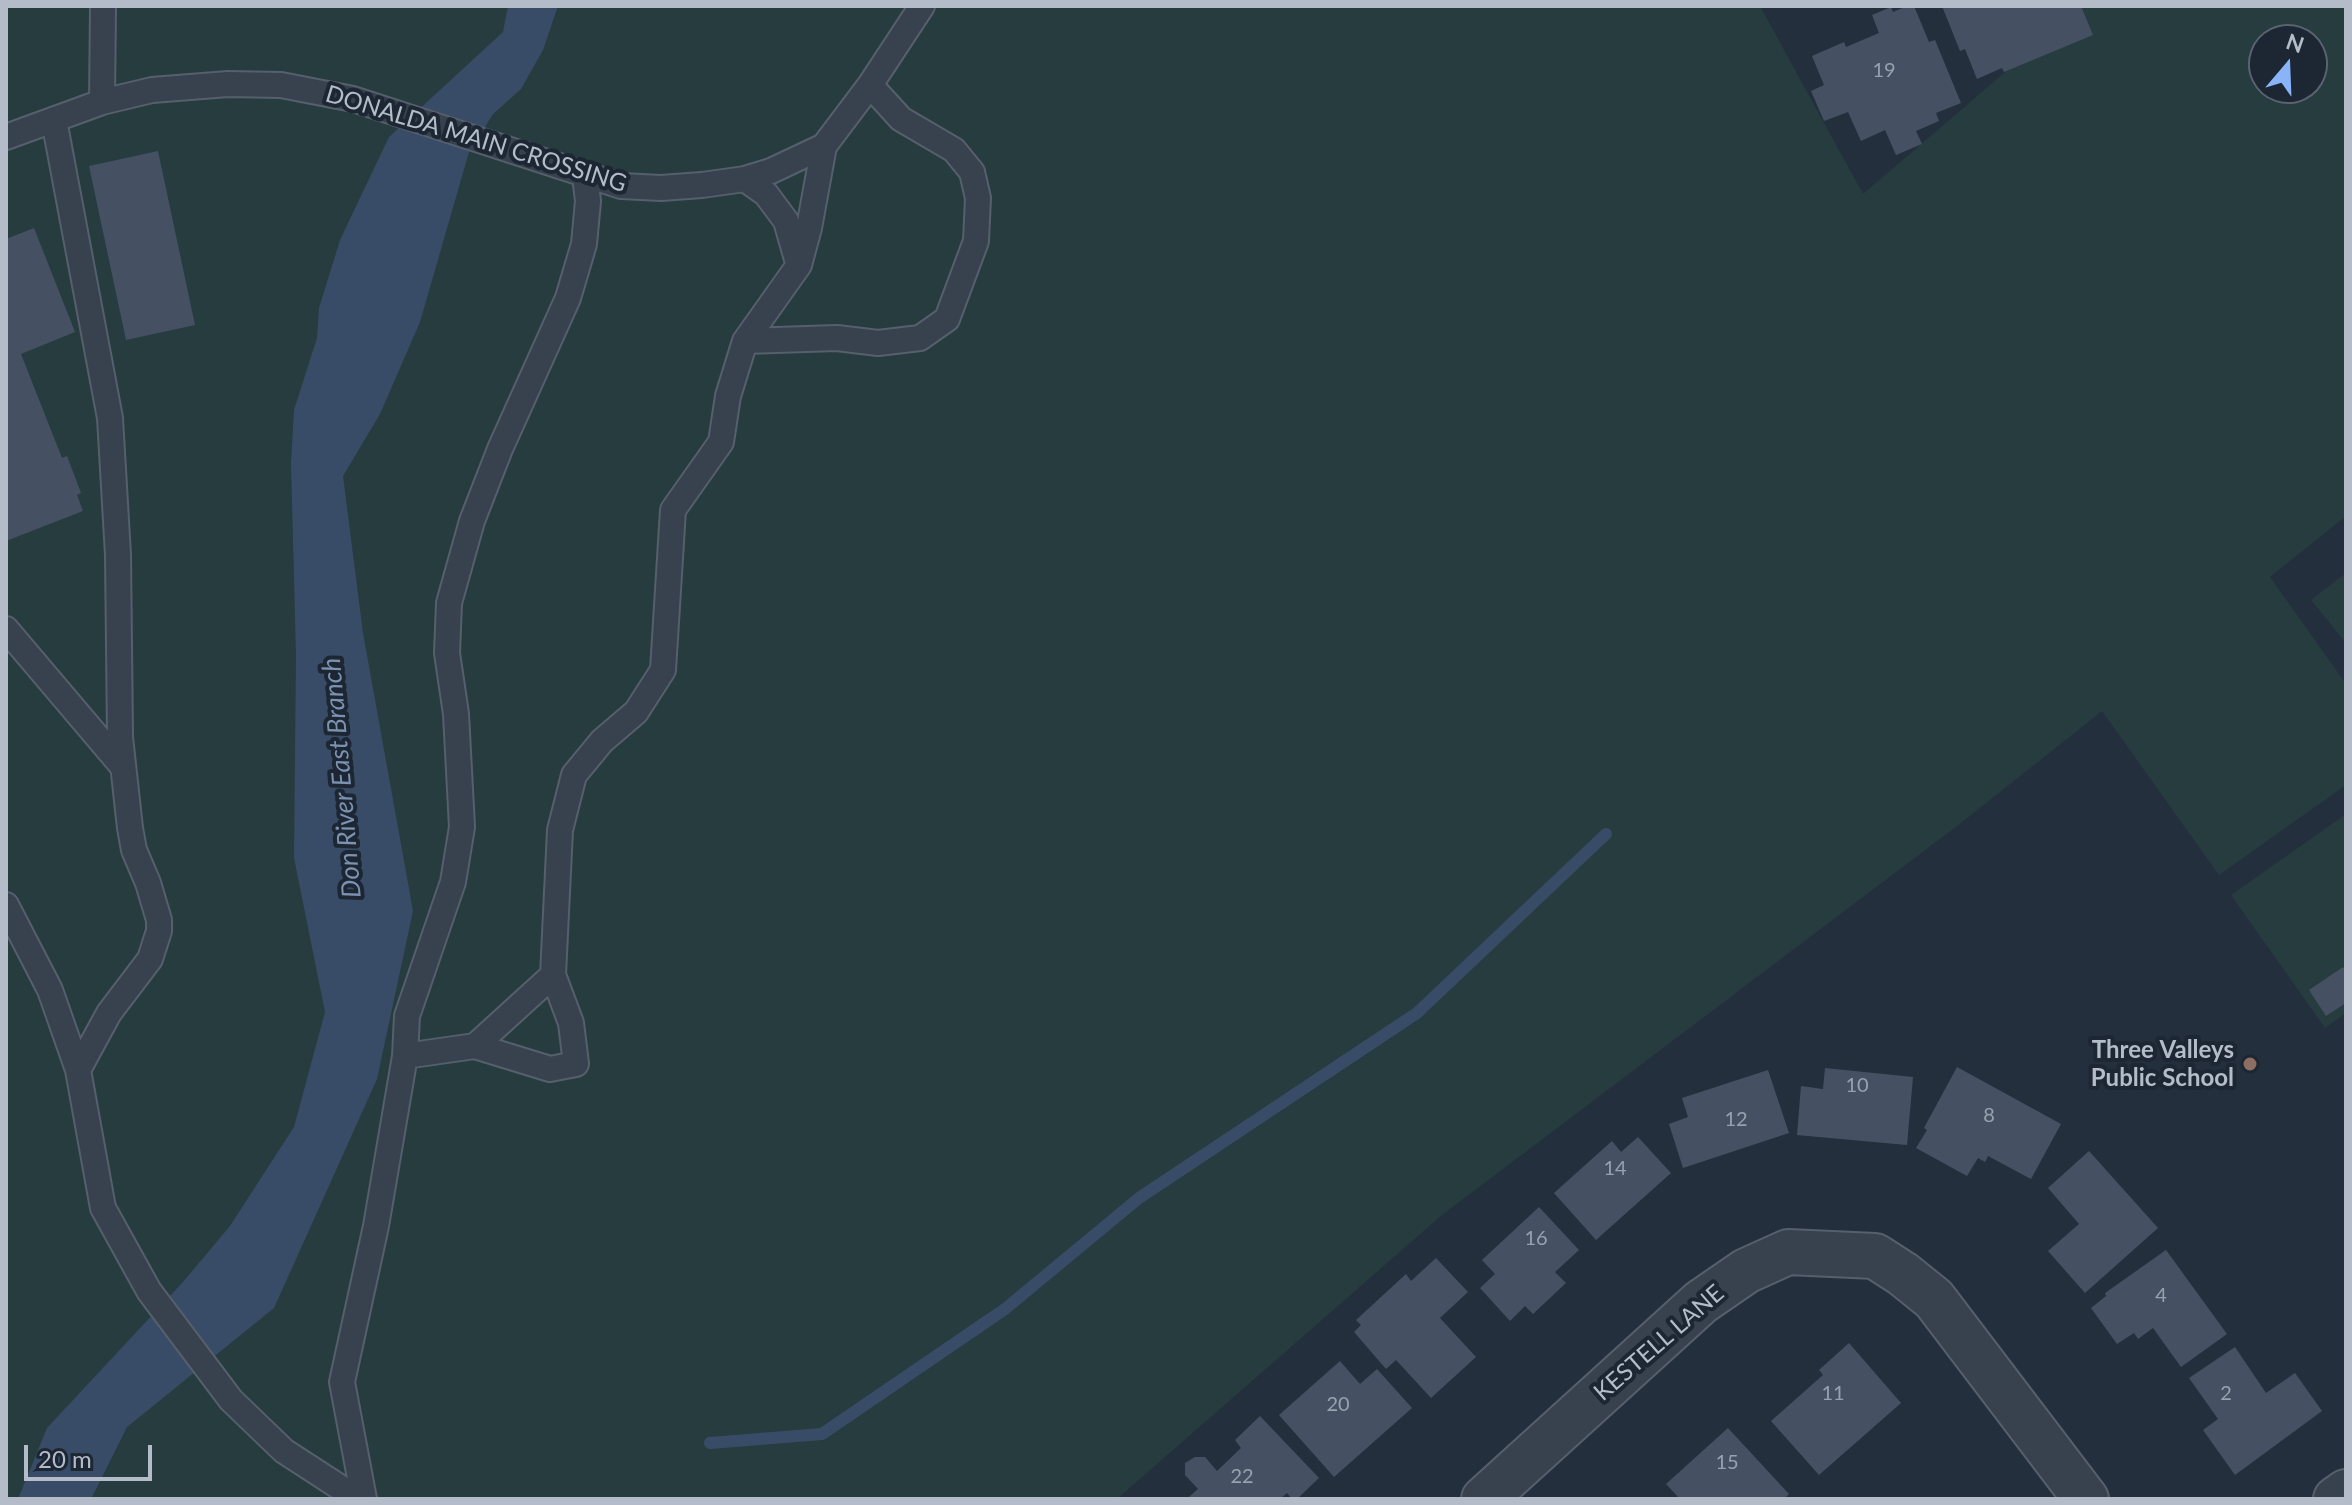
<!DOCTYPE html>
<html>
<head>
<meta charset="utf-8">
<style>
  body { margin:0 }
  #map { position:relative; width:2352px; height:1505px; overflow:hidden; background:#242f3e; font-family:Lato,sans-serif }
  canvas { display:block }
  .frame { position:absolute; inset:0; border:8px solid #b4bcc9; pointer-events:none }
  .north { position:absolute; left:2248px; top:24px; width:80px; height:80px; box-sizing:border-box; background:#1d2633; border:2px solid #59626f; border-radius:50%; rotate:19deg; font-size:22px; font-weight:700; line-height:32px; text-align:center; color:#b4bcc9 }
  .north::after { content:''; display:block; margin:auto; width:28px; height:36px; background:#8ab4f8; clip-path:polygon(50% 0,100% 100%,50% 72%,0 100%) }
  .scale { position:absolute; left:24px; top:1445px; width:128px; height:36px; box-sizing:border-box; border:4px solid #b4bcc9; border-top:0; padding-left:10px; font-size:24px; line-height:28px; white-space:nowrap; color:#b4bcc9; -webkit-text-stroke:6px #1d2633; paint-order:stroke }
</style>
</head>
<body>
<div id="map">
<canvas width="2352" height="1505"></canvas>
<div class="frame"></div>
<div class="north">N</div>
<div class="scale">20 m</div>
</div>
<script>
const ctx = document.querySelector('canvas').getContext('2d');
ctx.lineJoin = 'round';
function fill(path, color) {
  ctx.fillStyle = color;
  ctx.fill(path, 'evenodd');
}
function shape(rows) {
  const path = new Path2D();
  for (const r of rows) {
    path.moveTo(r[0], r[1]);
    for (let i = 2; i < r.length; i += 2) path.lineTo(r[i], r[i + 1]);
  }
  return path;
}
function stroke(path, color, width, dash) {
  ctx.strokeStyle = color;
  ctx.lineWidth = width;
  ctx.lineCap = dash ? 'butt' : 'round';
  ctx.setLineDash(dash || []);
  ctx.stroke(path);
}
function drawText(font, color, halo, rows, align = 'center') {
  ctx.font = font + ' Lato,sans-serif';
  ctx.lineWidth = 8;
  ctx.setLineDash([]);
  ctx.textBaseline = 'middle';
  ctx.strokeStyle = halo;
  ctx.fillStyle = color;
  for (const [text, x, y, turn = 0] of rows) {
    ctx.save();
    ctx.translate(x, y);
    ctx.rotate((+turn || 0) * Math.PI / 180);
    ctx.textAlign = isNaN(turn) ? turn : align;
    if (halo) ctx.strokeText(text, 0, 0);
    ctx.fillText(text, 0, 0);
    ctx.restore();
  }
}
fill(shape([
  [6,6,1760,6,1863,194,2082,6,2346,6,2346,516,2270,577,2346,684,2346,785,2219,875,2102,711,1961,823,1442,1215,1117,1499,6,1499],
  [2264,40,2312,40,2312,88,2264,88],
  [2346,573,2346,643,2311,600],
  [2346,814,2346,1013,2325,1028,2231,895]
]), '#263c3f');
fill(shape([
  [508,6,558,6,543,50,521,89,493,114,469,152,420,322,380,414,343,476,363,633,413,911,377,1079,274,1308,127,1427,91,1499,18,1499,47,1428,183,1282,230,1226,294,1127,325,1012,294,858,296,655,291,463,294,410,317,338,319,308,340,240,389,137,503,32]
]), '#394c67');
stroke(shape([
  [710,1443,822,1434,1005,1309,1139,1198,1417,1013,1606,834]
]), '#394c67', 12);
fill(shape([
  [1907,6,1914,6,1929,42,1935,40,1961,103,1936,113,1939,121,1916,131,1922,144,1896,155,1885,130,1861,141,1848,112,1824,121,1811,91,1824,85,1812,56,1844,42,1846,47,1879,33,1872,15,1891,7,1893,12],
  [1942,6,2081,6,2093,35,2004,72,2002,68,1977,79,1965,49,1960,51],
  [158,151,195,325,126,340,89,166],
  [34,228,75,332,21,354,62,458,67,456,81,493,77,495,83,511,6,541,6,239],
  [2343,967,2346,971,2346,1003,2326,1016,2309,990],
  [1957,1067,2061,1124,2031,1179,1988,1156,1985,1162,1978,1158,1967,1176,1916,1148,1927,1130,1924,1128],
  [1825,1068,1913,1077,1907,1145,1797,1135,1801,1086,1823,1089],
  [1768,1070,1789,1133,1683,1168,1669,1124,1688,1117,1682,1098],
  [1638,1137,1671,1173,1596,1240,1554,1193,1612,1141,1621,1152],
  [2089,1151,2158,1228,2085,1293,2048,1251,2079,1224,2048,1188],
  [1539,1207,1579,1250,1555,1272,1566,1283,1533,1314,1525,1306,1510,1321,1480,1288,1495,1274,1482,1260],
  [2166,1250,2227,1334,2181,1367,2153,1328,2138,1339,2134,1333,2117,1344,2091,1308,2106,1296,2105,1293],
  [1436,1258,1468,1292,1440,1318,1476,1357,1431,1398,1396,1360,1386,1369,1354,1332,1361,1325,1356,1320,1406,1274,1411,1281],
  [1849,1343,1901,1403,1819,1475,1771,1421,1823,1375,1819,1370],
  [2235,1347,2266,1393,2295,1373,2322,1411,2235,1475,2203,1430,2218,1419,2189,1378],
  [1340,1361,1360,1384,1377,1369,1412,1408,1334,1477,1279,1415],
  [1260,1416,1319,1478,1297,1499,1292,1499,1287,1493,1280,1499,1191,1499,1189,1497,1198,1489,1185,1475,1185,1463,1195,1457,1205,1457,1217,1471,1241,1448,1235,1440],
  [1728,1428,1789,1494,1784,1499,1680,1499,1666,1484]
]), '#455162');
const lane = shape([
  [102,102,103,6],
  [54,120,110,418,118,555,120,737,130,828,134,850,148,883,159,920,159,931,150,959,109,1013,78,1070],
  [6,137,102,102,152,90,228,84,281,85,353,99,621,186,661,188,702,185,745,179,771,171,824,146,870,85,922,6],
  [745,179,766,194,786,221,798,263],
  [745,341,837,338,878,343,920,338,947,319,976,241,978,198,972,172,954,150,901,119,870,85],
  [6,629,123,767],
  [6,905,50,990,78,1070,103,1208,149,1291,231,1400,284,1451,358,1499],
  [553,975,475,1046,550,1069,576,1064,571,1023,553,975,560,830,574,775,602,741,636,712,663,670,673,510,721,442,728,396,745,341,799,265,809,228,824,146],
  [405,1056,407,1016,453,882,462,827,456,714,447,653,449,603,472,521,500,449,568,298,584,244,588,201,585,176],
  [364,1499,342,1382,376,1226,405,1056,475,1046]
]);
const street = shape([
  [1484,1499,1701,1302,1746,1271,1788,1252,1875,1256,1903,1274,1934,1299,2086,1499],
  [2336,1499,2346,1492]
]);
stroke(lane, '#565f6c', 28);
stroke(street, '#565f6c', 48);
stroke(lane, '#38414e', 24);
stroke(street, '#38414e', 44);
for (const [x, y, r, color] of [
  [2250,1064,8,"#8d6e63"]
]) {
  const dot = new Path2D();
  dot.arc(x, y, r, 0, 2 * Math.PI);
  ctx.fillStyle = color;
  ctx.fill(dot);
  stroke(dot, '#1d2633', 3);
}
drawText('20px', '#98a1af', null, [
  ["19",1884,71],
  ["10",1857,1086],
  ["8",1989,1116],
  ["12",1736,1120],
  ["14",1615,1169],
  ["16",1536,1239],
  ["4",2161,1296],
  ["11",1833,1394],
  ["2",2226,1394],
  ["20",1338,1405],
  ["15",1727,1463],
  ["22",1242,1477]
]);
drawText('24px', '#b4bcc9', '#1d2633', [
  ["DONALDA MAIN CROSSING",476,139,17],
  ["KESTELL LANE",1659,1343,-41]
]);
drawText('bold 24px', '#b4bcc9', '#1d2633', [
  ["Three Valleys",2234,1050],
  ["Public School",2234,1078]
], 'right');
drawText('italic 26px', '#7c92b1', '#1d2633', [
  ["Don River East Branch",342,778,-95]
]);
</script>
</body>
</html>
